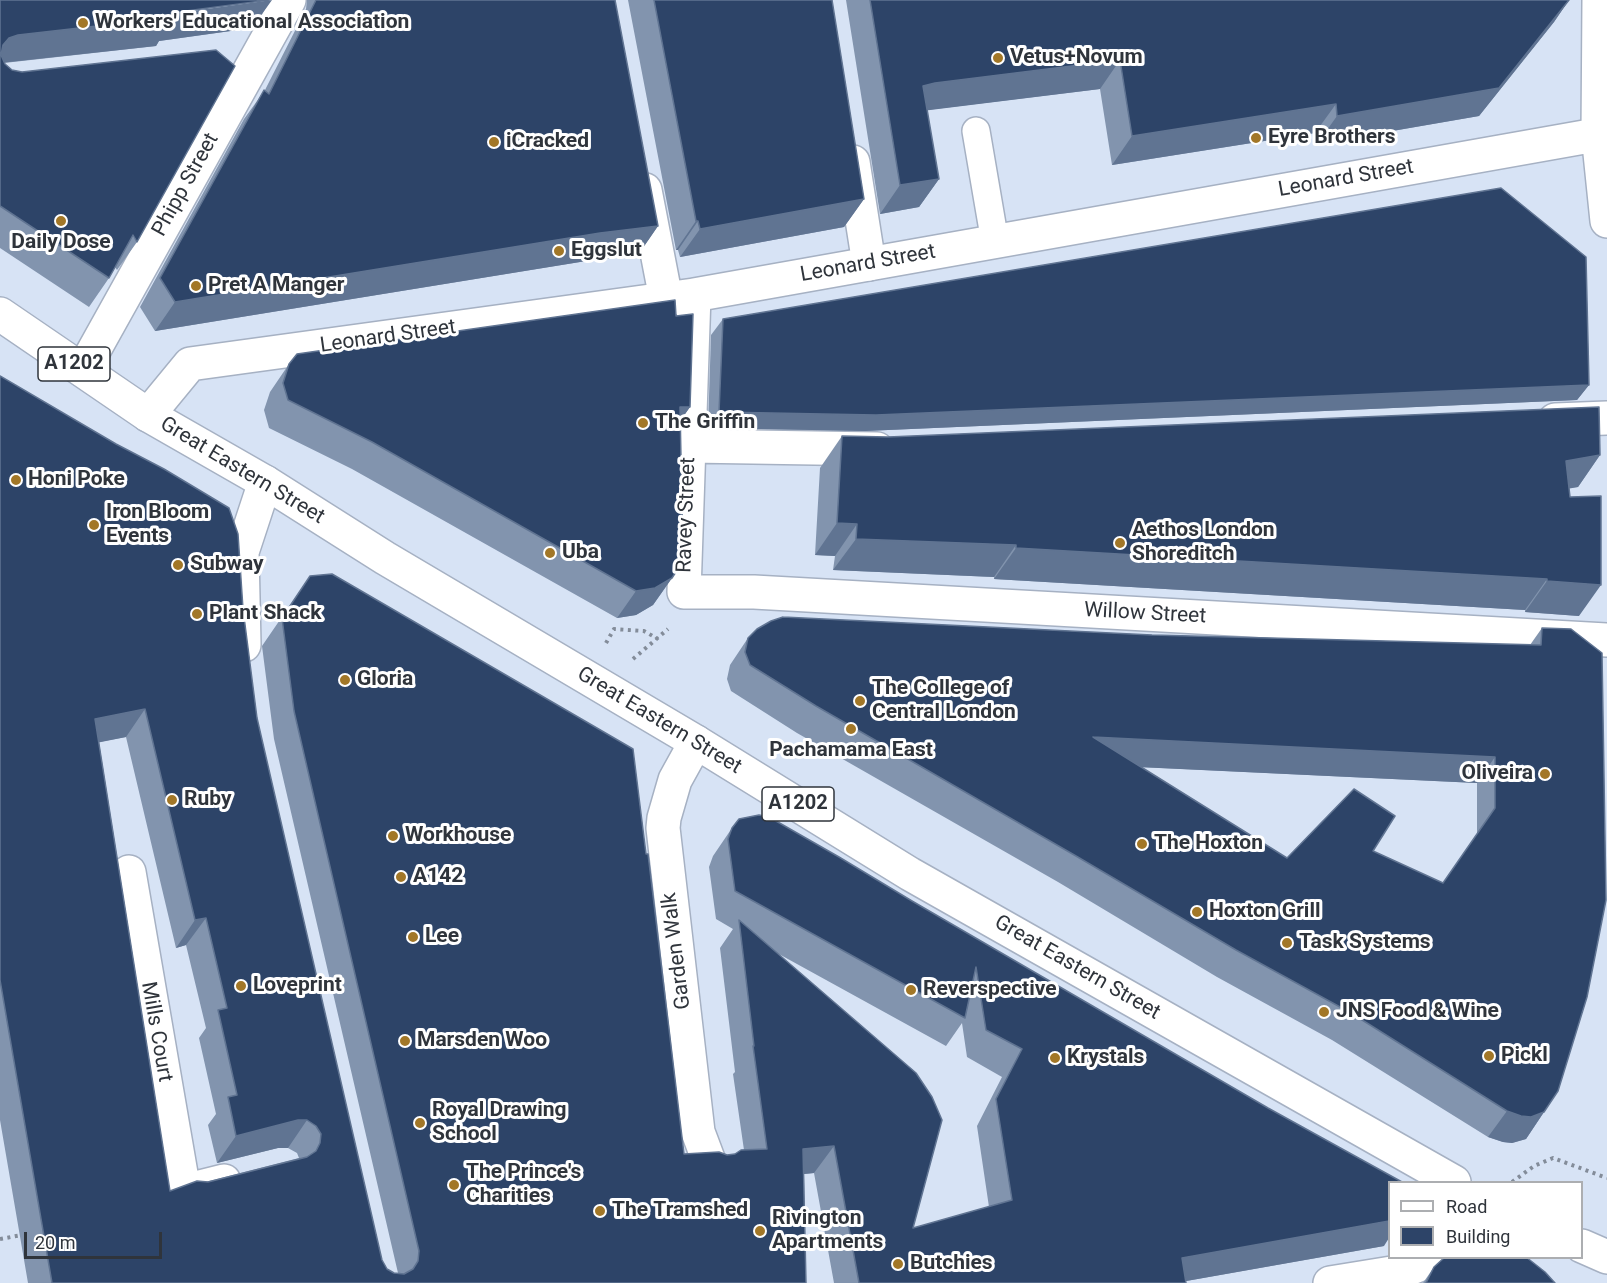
<!DOCTYPE html>
<html>
<head>
<meta charset="utf-8">
<style>
  body { margin:0 }
  #map { position:relative; width:1607px; height:1283px; overflow:hidden; background:#d7e3f5; font-family:Roboto,sans-serif }
  canvas { display:block }
  .legend { position:absolute; left:1388px; top:1181px; width:195px; height:78px; box-sizing:border-box; background:#fff; border:2px solid #acaeb1; margin:0; padding:8px 10px; list-style:none; font-size:18px; color:#2f343b }
  .legend li { display:flex; align-items:center; gap:12px; height:30px }
  .legend b { width:30px; border:2px solid #acaeb1 }
  .scale { position:absolute; left:24px; top:1232px; width:138px; height:27px; box-sizing:border-box; border:3px solid #2f343b; border-top:0; padding-left:8px; font-size:18px; line-height:21px; white-space:nowrap; color:#2f343b; -webkit-text-stroke:4px #fff; paint-order:stroke }
</style>
</head>
<body>
<div id="map">
<canvas width="1607" height="1283"></canvas>
<ul class="legend">
<li><b style="height:8px;background:#fff"></b>Road</li>
<li><b style="height:16px;background:#2d4468"></b>Building</li>
</ul>
<div class="scale">20 m</div>
</div>
<script>
const ctx = document.querySelector('canvas').getContext('2d');
ctx.lineJoin = 'round';
function shape(rows) {
  const path = new Path2D();
  for (const r of rows) {
    path.moveTo(r[0], r[1]);
    for (let i = 2; i < r.length; i += 2) path.lineTo(r[i], r[i + 1]);
  }
  return path;
}
function stroke(path, color, width, dash) {
  ctx.strokeStyle = color;
  ctx.lineWidth = width;
  ctx.lineCap = dash ? 'butt' : 'round';
  ctx.setLineDash(dash || []);
  ctx.stroke(path);
}
function fill(path, color) {
  ctx.fillStyle = color;
  ctx.fill(path, 'evenodd');
}
function drawText(font, color, halo, rows, align = 'center') {
  ctx.font = font + ' Roboto,sans-serif';
  ctx.lineWidth = 6;
  ctx.setLineDash([]);
  ctx.textBaseline = 'middle';
  ctx.strokeStyle = halo;
  ctx.fillStyle = color;
  for (const [text, x, y, turn = 0] of rows) {
    ctx.save();
    ctx.translate(x, y);
    ctx.rotate((+turn || 0) * Math.PI / 180);
    ctx.textAlign = isNaN(turn) ? turn : align;
    if (halo) ctx.strokeText(text, 0, 0);
    ctx.fillText(text, 0, 0);
    ctx.restore();
  }
}
const service = shape([
  [976,131,995,242]
]);
const pedestrian = shape([
  [853,162,869,264]
]);
const minor = shape([
  [1599,0,1598,134,1607,221],
  [645,190,666,299],
  [694,295,684,592,754,592,1607,640],
  [83,370,289,0],
  [148,415,190,364,694,295,1607,133],
  [1555,420,1607,418],
  [690,446,877,449],
  [244,645,242,552,265,482],
  [696,742,675,780,664,818,663,828,698,1132,710,1164],
  [129,872,184,1191,224,1181],
  [1330,1283,1404,1271,1421,1264,1429,1258]
]);
const trunk = shape([
  [0,314,148,415,265,482,385,558,696,742,910,874,1454,1182],
  [1582,1246,1607,1257]
]);
stroke(service, '#a6b1c3', 30);
stroke(pedestrian, '#a6b1c3', 36);
stroke(minor, '#a6b1c3', 36);
stroke(trunk, '#a6b1c3', 36);
stroke(shape([
  [606,643,614,629,644,631,658,639],
  [633,659,668,629],
  [1512,1182,1534,1166,1553,1158,1607,1178],
  [0,1239,22,1235]
]), '#838c99', 4, [3, 4.5]);
stroke(service, '#fff', 27);
stroke(pedestrian, '#fff', 33);
stroke(minor, '#fff', 33);
stroke(trunk, '#fff', 33);
fill(shape([
  [0,0,252,28,159,41,156,46,4,63,12,70,22,72,137,242,117,270,115,267,109,278,89,307,0,248],
  [307,0,615,0,658,226,638,255,580,262,155,331,140,307,244,119,265,90,306,9],
  [628,0,832,0,864,199,844,227,680,257,678,250,676,250],
  [846,0,1569,0,1554,22,1479,116,1317,144,1315,133,1112,165,1100,89,927,110,939,179,919,207,880,214],
  [676,316,690,407,680,421,672,578,653,605,636,615,617,618,352,469,269,428,264,410,270,392,289,364],
  [723,319,1589,385,1577,400,865,431,708,428,711,335],
  [0,376,243,609,257,718,382,1260,387,1269,394,1273,398,1273,274,739,262,646,310,576,684,1154,727,1155,735,1154,744,1150,733,1074,735,1072,720,948,733,929,716,919,709,867,713,856,732,828,759,815,1384,1246,1186,1281,1186,1283,834,1283,814,1173,804,1174,806,1283,28,1283,0,1120],
  [126,737,176,948,186,945,206,1028,199,1038,216,1114,208,1125,217,1163,278,1148,288,1148,297,1153,299,1158,170,1191,99,742],
  [777,953,946,1046,962,1023,967,1057,1002,1077,977,1126,989,1207,913,1228],
  [842,436,1600,455,1578,487,1569,488,1579,616,1525,612,1525,610,994,579,994,577,833,570,835,556,815,555,820,468],
  [1542,628,1544,1112,1526,1139,1512,1143,1503,1142,1488,1137,1332,1040,1217,977,1058,882,797,733,731,691,727,679,730,665,748,638,1152,635,1530,645],
  [1140,767,1477,783,1477,834,1443,883,1287,858],
  [1434,1267,1555,1283,1423,1283]
]), '#8294ae');
fill(shape([
  [272,0,252,28,159,41,156,46,0,63,0,50,9,38,18,35],
  [1569,0,1554,22,1479,116,1317,144,1337,116],
  [1120,60,1100,89,914,112,923,86,935,83],
  [1336,104,1315,133,1112,165,1132,136],
  [939,179,919,207,880,214,900,185],
  [864,199,844,227,680,257,700,229],
  [696,221,698,221,678,250,676,250],
  [658,226,638,255,580,262,155,331,175,302,600,233],
  [1589,385,1577,400,865,431,708,428,719,412],
  [680,407,690,407,671,434],
  [1600,455,1578,487,1544,493,1566,461],
  [837,523,857,524,835,556,815,555],
  [856,539,1016,545,994,577,833,570],
  [1016,548,1547,579,1525,610,994,579],
  [672,578,653,605,636,615,617,618,636,591],
  [1547,581,1601,585,1579,616,1525,612],
  [145,709,126,737,76,747,95,719],
  [1093,737,1495,757,1477,783,1074,764],
  [206,918,186,945,176,948,195,920],
  [1507,1111,1544,1112,1526,1139,1512,1143,1503,1142,1488,1137],
  [298,1120,307,1120,288,1148,278,1148,217,1163,236,1136],
  [834,1146,814,1173,784,1176,803,1149],
  [1389,1221,1389,1238,1384,1246,1175,1283,1182,1258]
]), '#607492');
const building = shape([
  [0,0,269,0,171,13,176,17,18,35,9,38,3,45,1,55,5,64,12,70,22,72,216,50,235,66,137,242,133,235,109,278,0,206,0,0],
  [316,0,615,0,658,226,600,233,175,302,160,278,264,90,269,94,316,0],
  [654,0,832,0,864,199,700,229,698,221,696,221,654,0],
  [870,0,1569,0,1499,88,1337,116,1336,104,1132,136,1120,60,935,83,923,86,939,179,900,185,870,0],
  [1501,188,1586,257,1589,385,876,415,719,412,723,319,1501,188],
  [675,300,676,316,693,314,690,407,680,407,683,561,672,578,655,588,636,591,372,442,288,400,283,383,289,364,297,354,675,300],
  [0,376,116,444,164,469,229,508,238,534,243,609,257,718,382,1260,387,1269,394,1273,404,1274,413,1269,418,1261,419,1251,294,711,282,618,310,576,332,574,633,749,646,854,648,854,684,1154,719,1152,727,1155,735,1154,741,1150,767,1149,753,1046,754,1046,739,920,916,1073,932,1097,942,1120,913,1228,1012,1200,996,1099,1022,1049,986,1030,976,967,965,1018,735,891,728,839,732,828,739,819,759,815,769,817,839,857,912,901,1268,1108,1402,1182,1389,1182,1389,1221,1182,1258,1186,1283,859,1283,834,1146,803,1149,806,1283,52,1283,0,980,0,376],
  [145,709,195,920,206,918,227,1008,218,1010,237,1095,228,1097,236,1136,298,1120,307,1120,316,1126,321,1134,320,1143,316,1151,307,1157,208,1182,197,1181,170,1191,95,719,145,709],
  [1599,407,1600,455,1566,461,1570,497,1601,496,1601,585,1547,581,1547,579,1016,548,1016,545,856,539,857,524,837,523,842,436,888,437,1599,407],
  [783,617,1152,635,1541,645,1542,628,1571,629,1602,653,1606,900,1587,997,1558,1091,1544,1112,1531,1117,1521,1116,1507,1111,1351,1013,1236,950,1076,856,816,706,750,665,745,652,748,638,757,629,771,621,783,617],
  [1093,737,1495,757,1495,808,1443,883,1373,851,1395,816,1354,789,1287,858,1093,737],
  [1445,1257,1526,1257,1545,1272,1555,1283,1426,1283,1434,1267,1445,1257]
]);
fill(building, '#2d4468');
stroke(building, '#607492', 1.5);
for (const [x, y, r, color] of [
  [83,23,6,"#a27727"],
  [998,58,6,"#a27727"],
  [1256,138,6,"#a27727"],
  [494,142,6,"#a27727"],
  [61,221,6,"#a27727"],
  [559,251,6,"#a27727"],
  [196,286,6,"#a27727"],
  [643,423,6,"#a27727"],
  [16,480,6,"#a27727"],
  [94,525,6,"#a27727"],
  [1120,543,6,"#a27727"],
  [550,553,6,"#a27727"],
  [178,565,6,"#a27727"],
  [197,614,6,"#a27727"],
  [345,680,6,"#a27727"],
  [860,701,6,"#a27727"],
  [851,729,6,"#a27727"],
  [1545,774,6,"#a27727"],
  [172,800,6,"#a27727"],
  [393,836,6,"#a27727"],
  [1142,844,6,"#a27727"],
  [401,877,6,"#a27727"],
  [1197,912,6,"#a27727"],
  [413,937,6,"#a27727"],
  [1287,943,6,"#a27727"],
  [241,986,6,"#a27727"],
  [911,990,6,"#a27727"],
  [1324,1012,6,"#a27727"],
  [405,1041,6,"#a27727"],
  [1489,1056,6,"#a27727"],
  [1055,1058,6,"#a27727"],
  [420,1123,6,"#a27727"],
  [454,1185,6,"#a27727"],
  [600,1211,6,"#a27727"],
  [760,1231,6,"#a27727"],
  [898,1264,6,"#a27727"]
]) {
  const dot = new Path2D();
  dot.arc(x, y, r, 0, 2 * Math.PI);
  ctx.fillStyle = color;
  ctx.fill(dot);
  stroke(dot, '#fff', 2);
}
for (const [x, y, w] of [
  [74,364,72],
  [798,804,72]
]) {
  const box = new Path2D();
  box.roundRect(x - w / 2, y - 17, w, 34, 4.5);
  ctx.fillStyle = '#fff';
  ctx.fill(box);
  stroke(box, '#2f343b', 1.5);
}
drawText('bold 20px', '#2f343b', null, [
  ["A1202",74,364],
  ["A1202",798,804]
]);
drawText('bold 21px', '#2f343b', '#fff', [
  ["Workers' Educational Association",95,23],
  ["Vetus+Novum",1010,58],
  ["Eyre Brothers",1268,138],
  ["iCracked",506,142],
  ["Daily Dose",61,243,"center"],
  ["Eggslut",571,251],
  ["Pret A Manger",208,286],
  ["The Griffin",655,423],
  ["Honi Poke",28,480],
  ["Iron Bloom",106,513],
  ["Events",106,537],
  ["Aethos London",1132,531],
  ["Shoreditch",1132,555],
  ["Uba",562,553],
  ["Subway",190,565],
  ["Plant Shack",209,614],
  ["Gloria",357,680],
  ["The College of",872,689],
  ["Central London",872,713],
  ["Pachamama East",851,751,"center"],
  ["Oliveira",1533,774,"right"],
  ["Ruby",184,800],
  ["Workhouse",405,836],
  ["The Hoxton",1154,844],
  ["A142",413,877],
  ["Hoxton Grill",1209,912],
  ["Lee",425,937],
  ["Task Systems",1299,943],
  ["Loveprint",253,986],
  ["Reverspective",923,990],
  ["JNS Food & Wine",1336,1012],
  ["Marsden Woo",417,1041],
  ["Pickl",1501,1056],
  ["Krystals",1067,1058],
  ["Royal Drawing",432,1111],
  ["School",432,1135],
  ["The Prince's",466,1173],
  ["Charities",466,1197],
  ["The Tramshed",612,1211],
  ["Rivington",772,1219],
  ["Apartments",772,1243],
  ["Butchies",910,1264]
], 'left');
drawText('21px', '#2f343b', '#fff', [
  ["Leonard Street",1346,179,-10],
  ["Phipp Street",186,185,-61],
  ["Leonard Street",868,264,-10],
  ["Leonard Street",388,337,-8],
  ["Great Eastern Street",242,471,31],
  ["Ravey Street",687,515,-88],
  ["Willow Street",1145,614,3],
  ["Great Eastern Street",659,721,31],
  ["Garden Walk",677,951,-97],
  ["Great Eastern Street",1077,968,30],
  ["Mills Court",156,1032,80]
]);
</script>
</body>
</html>
